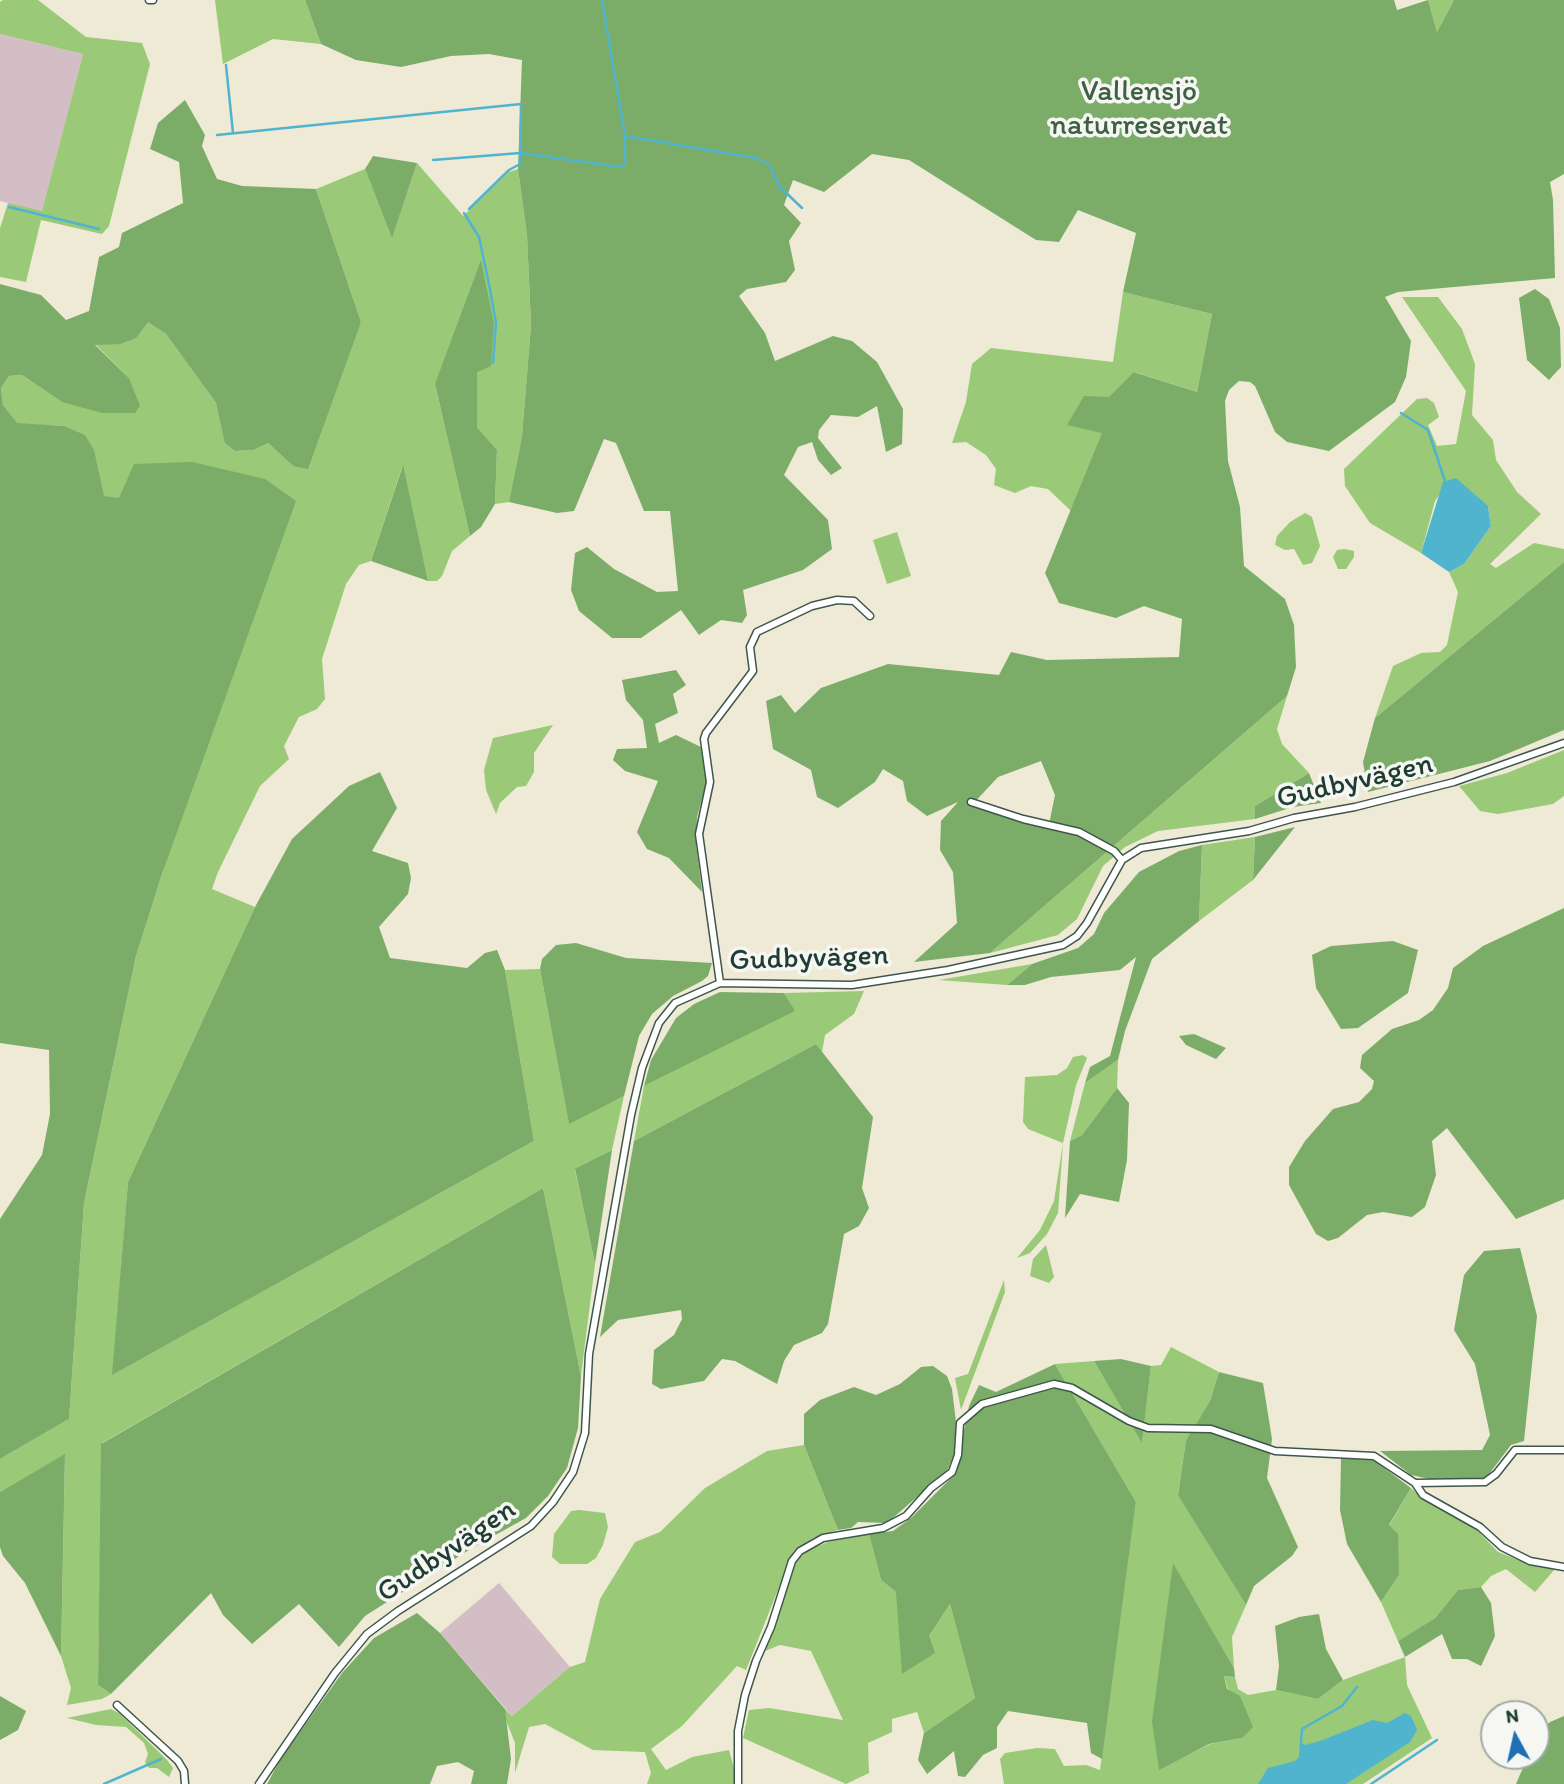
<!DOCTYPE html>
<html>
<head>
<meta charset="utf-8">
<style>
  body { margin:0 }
  #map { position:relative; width:1564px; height:1784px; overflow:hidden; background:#eeead6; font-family:Itim,sans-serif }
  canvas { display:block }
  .north { position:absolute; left:1480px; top:1700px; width:70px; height:70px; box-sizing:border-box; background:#f6f6f2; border:2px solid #a0aca6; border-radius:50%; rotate:352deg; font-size:19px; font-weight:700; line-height:28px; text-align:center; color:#1f3d34 }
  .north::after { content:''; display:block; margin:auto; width:24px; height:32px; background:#1f6fb2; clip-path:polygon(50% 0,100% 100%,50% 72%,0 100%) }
</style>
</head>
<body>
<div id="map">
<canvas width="1564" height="1784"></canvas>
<div class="north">N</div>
</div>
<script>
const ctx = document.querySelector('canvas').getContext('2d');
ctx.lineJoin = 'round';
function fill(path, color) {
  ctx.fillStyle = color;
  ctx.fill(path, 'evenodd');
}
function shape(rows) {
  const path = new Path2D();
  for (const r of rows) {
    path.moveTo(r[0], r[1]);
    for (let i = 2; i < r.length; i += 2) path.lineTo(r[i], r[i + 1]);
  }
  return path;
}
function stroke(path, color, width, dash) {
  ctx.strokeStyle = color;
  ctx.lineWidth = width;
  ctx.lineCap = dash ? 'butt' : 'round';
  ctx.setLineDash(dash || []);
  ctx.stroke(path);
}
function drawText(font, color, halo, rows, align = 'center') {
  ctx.font = font + ' Itim,sans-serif';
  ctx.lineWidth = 7;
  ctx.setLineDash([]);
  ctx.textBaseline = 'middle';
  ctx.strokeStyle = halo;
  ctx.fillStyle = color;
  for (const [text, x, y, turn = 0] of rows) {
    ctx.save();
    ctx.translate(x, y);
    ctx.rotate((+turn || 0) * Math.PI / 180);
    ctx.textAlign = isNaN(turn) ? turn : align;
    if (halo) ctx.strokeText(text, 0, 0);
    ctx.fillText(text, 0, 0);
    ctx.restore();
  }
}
fill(shape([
  [0,34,83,54,42,212,0,201],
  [499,1583,570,1667,512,1716,440,1633]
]), '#d2bec4');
fill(shape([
  [3,0,38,0,86,37,142,43,150,64,109,226,102,234,41,220,26,282,0,277,0,228,8,203,42,211,83,54,0,34,0,2],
  [215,0,305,0,321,44,273,39,223,64],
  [1428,0,1454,0,1437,32],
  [417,163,463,216,509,172,518,169,527,235,531,325,522,436,509,502,495,504,497,450,477,427,477,372,435,384,470,536,452,551,442,576,437,581,428,581,402,467,371,561,359,565,346,584,322,659,325,699,317,709,299,717,284,746,289,759,260,786,218,872,212,889,255,907,128,1182,113,1374,534,1141,505,970,540,969,569,1123,624,1096,612,1150,575,1170,595,1264,581,1376,543,1188,102,1443,98,1685,111,1694,102,1699,67,1705,71,1688,61,1656,65,1455,0,1492,0,1459,69,1419,84,1203,136,956,163,871,119,499,103,496,99,479,64,426,17,424,3,405,1,388,9,376,22,375,62,402,129,378,95,344,120,344,147,321,166,334,216,403,226,443,235,451,254,450,268,443,293,466,361,322,316,189,365,169,392,237],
  [1123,292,1212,314,1197,392,1135,372,1103,433,1071,511,1048,489,1031,486,1015,493,994,485,996,469,986,455,966,442,952,443,966,402,972,364,991,348,1113,362],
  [1402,297,1438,297,1462,329,1475,364,1472,415,1493,440,1496,460,1517,492,1541,514,1490,564,1496,568,1534,543,1564,549,1564,562,1375,718,1393,666,1421,653,1440,652,1447,645,1458,592,1449,572,1464,564,1491,526,1488,506,1441,492,1435,501,1421,553,1370,523,1345,486,1344,469,1417,399,1427,398,1434,403,1439,417,1428,425,1437,446,1456,444,1466,391],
  [1305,513,1312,517,1320,546,1312,563,1303,565,1294,549,1285,550,1275,545,1277,536,1290,522],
  [897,532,911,576,887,584,873,540],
  [1344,549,1354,551,1354,557,1346,569,1338,569,1333,557,1337,550],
  [1287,696,1277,729,1282,744,1309,773,1255,806,1255,819,1158,831,1125,847,1103,866,1077,919,1058,935,990,953],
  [553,725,534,753,534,772,526,786,517,787,500,803,496,814,486,790,484,770,493,738],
  [1564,750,1564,796,1553,804,1498,814,1480,811,1459,786,1507,773],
  [1255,837,1253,880,1199,921,1202,845],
  [1032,964,1007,985,939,980],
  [864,991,854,1014,825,1035,822,1052,816,1044,634,1141,644,1086,794,1011,784,993],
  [1083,1055,1087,1058,1076,1085,1063,1143,1058,1213,1047,1234,1030,1253,1017,1258,1040,1230,1054,1201,1063,1143,1028,1129,1023,1122,1025,1077,1057,1075,1067,1068,1073,1057],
  [1118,1060,1117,1088,1082,1135,1070,1141,1085,1083],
  [1046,1245,1054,1277,1049,1283,1030,1276,1033,1259],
  [1004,1280,1005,1292,961,1410,955,1378,968,1374],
  [1171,1347,1219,1372,1210,1401,1186,1440,1178,1494,1246,1605,1232,1637,1234,1668,1173,1564,1159,1769,1210,1744,1242,1738,1224,1676,1235,1677,1238,1689,1248,1695,1276,1690,1318,1699,1343,1680,1405,1657,1407,1685,1432,1738,1363,1784,1004,1784,1000,1759,1005,1753,1037,1748,1055,1749,1064,1766,1086,1765,1100,1770,1136,1502,1055,1364,1094,1361,1142,1442,1151,1366,1161,1365],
  [804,1445,838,1530,813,1538,793,1552,746,1670,737,1666,682,1726,651,1749,666,1770,692,1757,729,1750,736,1775,734,1784,647,1784,651,1773,645,1752,593,1750,545,1724,529,1727,515,1773,515,1743,505,1718,505,1709,512,1716,570,1667,585,1662,600,1599,635,1542,660,1532,705,1488,767,1451],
  [1411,1488,1425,1500,1476,1529,1498,1552,1529,1564,1555,1569,1535,1592,1506,1569,1491,1576,1481,1587,1458,1590,1435,1618,1398,1641,1381,1602,1399,1575,1389,1526],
  [579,1510,605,1513,608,1527,603,1545,596,1558,587,1564,560,1564,552,1557,554,1534,571,1511],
  [869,1534,881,1580,896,1592,929,1636,950,1604,975,1698,924,1733,917,1712,892,1719,892,1732,868,1743,869,1773,846,1784,743,1738,749,1710,769,1708,843,1720,811,1651,780,1645,765,1651,796,1560,811,1549,828,1542],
  [111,1709,119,1713,167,1760,173,1768,169,1777,157,1768,149,1768,145,1762,148,1754,144,1743,126,1727,96,1725,67,1718]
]), '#9ac978');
fill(shape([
  [305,0,1394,0,1397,10,1428,0,1437,32,1454,0,1564,0,1564,174,1550,182,1553,200,1555,278,1398,292,1385,297,1411,341,1406,377,1395,402,1329,451,1287,442,1275,432,1255,386,1250,382,1239,381,1229,390,1225,401,1228,461,1240,507,1244,566,1285,599,1294,625,1296,667,1287,696,990,953,914,962,957,923,953,872,940,850,941,821,958,802,927,816,907,801,903,781,883,769,875,782,838,808,817,797,811,770,773,749,766,701,781,695,795,713,821,688,888,664,999,675,1011,652,1047,660,1179,657,1182,619,1144,606,1116,618,1059,603,1045,573,1102,433,1067,425,1084,396,1109,397,1134,372,1197,392,1212,314,1123,292,1136,233,1078,210,1059,242,1036,240,909,160,872,154,824,192,793,180,784,205,801,223,789,241,795,270,786,282,747,289,739,296,765,333,775,361,833,336,852,341,877,362,903,409,902,444,886,452,877,406,858,417,831,415,819,430,818,438,842,468,831,475,818,460,812,442,798,447,784,475,828,520,832,549,803,570,743,590,747,615,742,623,721,620,699,635,681,610,641,638,612,638,579,611,571,590,575,553,587,547,614,569,657,592,678,591,670,511,644,511,616,443,604,439,574,511,557,513,509,502,522,436,531,325,527,235,518,169,522,60,489,54,451,56,401,67,356,60,321,44],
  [1041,761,1055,795,1048,829,971,806,998,777],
  [185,100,205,135,202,146,217,179,242,186,316,189,361,322,308,469,293,466,268,443,254,450,235,451,225,443,216,403,166,334,148,322,136,338,120,344,95,345,129,378,140,406,135,413,102,413,62,402,22,375,9,376,1,388,3,405,17,423,64,426,85,435,94,450,104,496,119,498,134,464,192,462,265,479,296,501,163,871,136,956,84,1203,69,1419,0,1459,0,1219,42,1155,50,1114,49,1050,0,1043,0,284,41,295,66,320,89,311,99,257,119,247,122,233,183,203,179,162,150,149,158,123],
  [373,156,417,163,392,238,365,169],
  [481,260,494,324,491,366,477,372,477,427,497,450,495,504,481,527,470,536,435,384],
  [1535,289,1549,299,1560,328,1561,367,1549,380,1527,360,1519,298],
  [403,465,428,581,371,561],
  [1564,562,1564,730,1490,761,1368,792,1363,762,1375,718],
  [676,670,686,685,673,694,678,713,655,724,659,743,676,735,701,747,707,780,697,817,696,844,702,892,669,858,647,849,637,832,658,781,625,771,613,760,617,749,647,748,643,720,626,700,622,680],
  [380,772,397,808,372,851,408,863,411,878,408,894,379,927,390,958,467,968,485,953,497,950,505,970,534,1141,112,1375,128,1182,255,907,292,839,349,786],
  [1309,773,1321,803,1293,807,1255,819,1255,806],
  [1295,827,1253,880,1255,837],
  [1202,845,1199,921,1152,959,1125,1031,1118,1060,1085,1083,1090,1067,1110,1056,1136,957,1120,970,1051,977,1025,985,1007,985,1032,964,1078,948,1094,934,1104,913,1139,872,1179,851],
  [1564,908,1564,1199,1516,1219,1447,1128,1432,1141,1436,1175,1425,1207,1412,1217,1383,1212,1367,1215,1338,1238,1328,1241,1316,1234,1289,1185,1289,1167,1305,1141,1333,1109,1359,1102,1372,1089,1374,1081,1360,1068,1362,1055,1392,1029,1419,1020,1433,1010,1448,988,1453,968,1483,946],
  [1393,941,1418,950,1408,993,1358,1028,1341,1029,1316,988,1312,955,1331,946],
  [576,943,626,958,712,963,708,976,702,981,673,996,652,1014,639,1036,624,1096,569,1124,540,969,542,959,556,945],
  [720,992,784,993,795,1011,644,1086,651,1060,676,1018,694,1004],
  [1194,1034,1226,1048,1216,1059,1186,1045,1179,1036],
  [816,1044,873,1117,862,1188,869,1208,859,1226,844,1234,828,1324,822,1333,794,1345,784,1361,777,1384,735,1361,722,1359,704,1381,661,1389,652,1384,654,1350,674,1335,682,1319,681,1310,618,1320,600,1337,634,1141],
  [1117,1088,1129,1103,1127,1160,1119,1202,1080,1194,1065,1218,1070,1141,1082,1135],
  [612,1150,595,1264,575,1169],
  [543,1188,581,1376,578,1428,567,1468,548,1496,526,1518,472,1548,365,1616,339,1647,299,1604,252,1644,223,1615,211,1593,111,1694,98,1685,101,1444],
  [1520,1248,1537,1316,1524,1441,1511,1445,1486,1478,1430,1479,1411,1475,1380,1451,1482,1450,1490,1435,1475,1364,1454,1330,1464,1275,1484,1251],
  [1121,1359,1151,1366,1142,1443,1094,1361],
  [1055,1364,1136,1502,1102,1759,1091,1753,1087,1723,1008,1711,997,1727,997,1748,983,1755,965,1777,958,1776,954,1751,927,1774,918,1760,924,1733,975,1698,950,1604,929,1636,935,1653,902,1674,896,1592,881,1580,869,1534,893,1531,911,1518,955,1474,969,1406,979,1385,996,1392],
  [933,1366,947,1376,952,1389,956,1422,954,1454,947,1471,887,1523,858,1522,851,1528,838,1530,804,1445,804,1414,820,1400,854,1387,876,1395,900,1384,921,1367],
  [1219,1372,1263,1383,1272,1439,1267,1478,1298,1547,1292,1556,1254,1586,1246,1605,1178,1495,1186,1440,1210,1401],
  [65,1454,61,1656,25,1583,3,1556,0,1547,0,1492],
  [1341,1458,1372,1459,1411,1488,1389,1525,1398,1534,1399,1575,1381,1602,1347,1544,1340,1510],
  [1173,1563,1234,1668,1235,1677,1224,1676,1227,1689,1240,1696,1253,1727,1242,1738,1209,1744,1159,1770,1152,1722],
  [1481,1587,1491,1603,1495,1636,1481,1666,1467,1659,1452,1659,1442,1634,1405,1657,1398,1641,1435,1618,1458,1590],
  [417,1613,440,1633,505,1709,511,1759,507,1784,471,1784,474,1771,458,1762,437,1766,430,1784,267,1784,280,1760,342,1673,374,1638],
  [1319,1614,1326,1649,1343,1680,1318,1699,1276,1690,1279,1666,1275,1626,1299,1617],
  [0,1696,26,1711,18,1730,0,1740],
  [1564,1716,1564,1784,1516,1784,1528,1756,1536,1756,1538,1733,1550,1722]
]), '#7bad68');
fill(shape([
  [1456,478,1488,506,1491,526,1464,564,1449,572,1421,553,1443,482],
  [1405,1713,1411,1716,1417,1730,1410,1742,1346,1784,1258,1784,1268,1768,1295,1761,1299,1757,1300,1742,1305,1745,1320,1741,1373,1720,1387,1723]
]), '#50b4cf');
stroke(shape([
  [602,0,625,136,756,158,770,165,779,186,802,208],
  [226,65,233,133],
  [217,135,521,104,520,164,509,170,469,209],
  [433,160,520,153,621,167,625,164,625,136],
  [9,207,99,229],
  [464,213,479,237,489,284,496,323,493,363],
  [1401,413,1428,430,1445,481],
  [1301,1742,1302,1729,1342,1706,1357,1687],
  [104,1784,161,1759],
  [1371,1784,1437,1740]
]), '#50b4cf', 2.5);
const street = shape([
  [149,0,153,0],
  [971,802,1023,819,1079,832,1114,851,1122,860],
  [720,983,699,834,710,782,704,739,706,733,753,671,750,647,757,632,812,606,837,600,854,601,870,616],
  [1415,1483,1423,1495,1480,1527,1502,1547,1530,1561,1564,1567],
  [117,1705,178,1761,184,1771,185,1784],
  [259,1784,335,1673,367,1634,398,1611,531,1526,553,1502,573,1472,585,1433,589,1354,631,1115,642,1068,659,1023,675,1003,720,983,852,985,948,970,1063,945,1077,936,1087,923,1122,860,1141,848,1249,831,1294,818,1355,807,1454,782,1564,743],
  [738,1784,738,1731,745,1695,756,1661,771,1627,792,1561,800,1551,823,1538,883,1528,906,1516,931,1488,952,1472,958,1455,960,1423,982,1404,1054,1384,1072,1388,1129,1421,1148,1428,1211,1429,1275,1451,1374,1456,1415,1483,1485,1482,1496,1474,1515,1450,1564,1450]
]);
stroke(street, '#3e574c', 9);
stroke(street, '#fff', 6);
drawText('30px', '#3e6045', '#f6f6f2', [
  ["Vallensjö",1139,92],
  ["naturreservat",1139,126]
]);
drawText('30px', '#1f3d34', '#f6f6f2', [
  ["Gudbyvägen",1355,782,-13],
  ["Gudbyvägen",809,959,-2],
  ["Gudbyvägen",447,1552,-34]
]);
</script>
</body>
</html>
